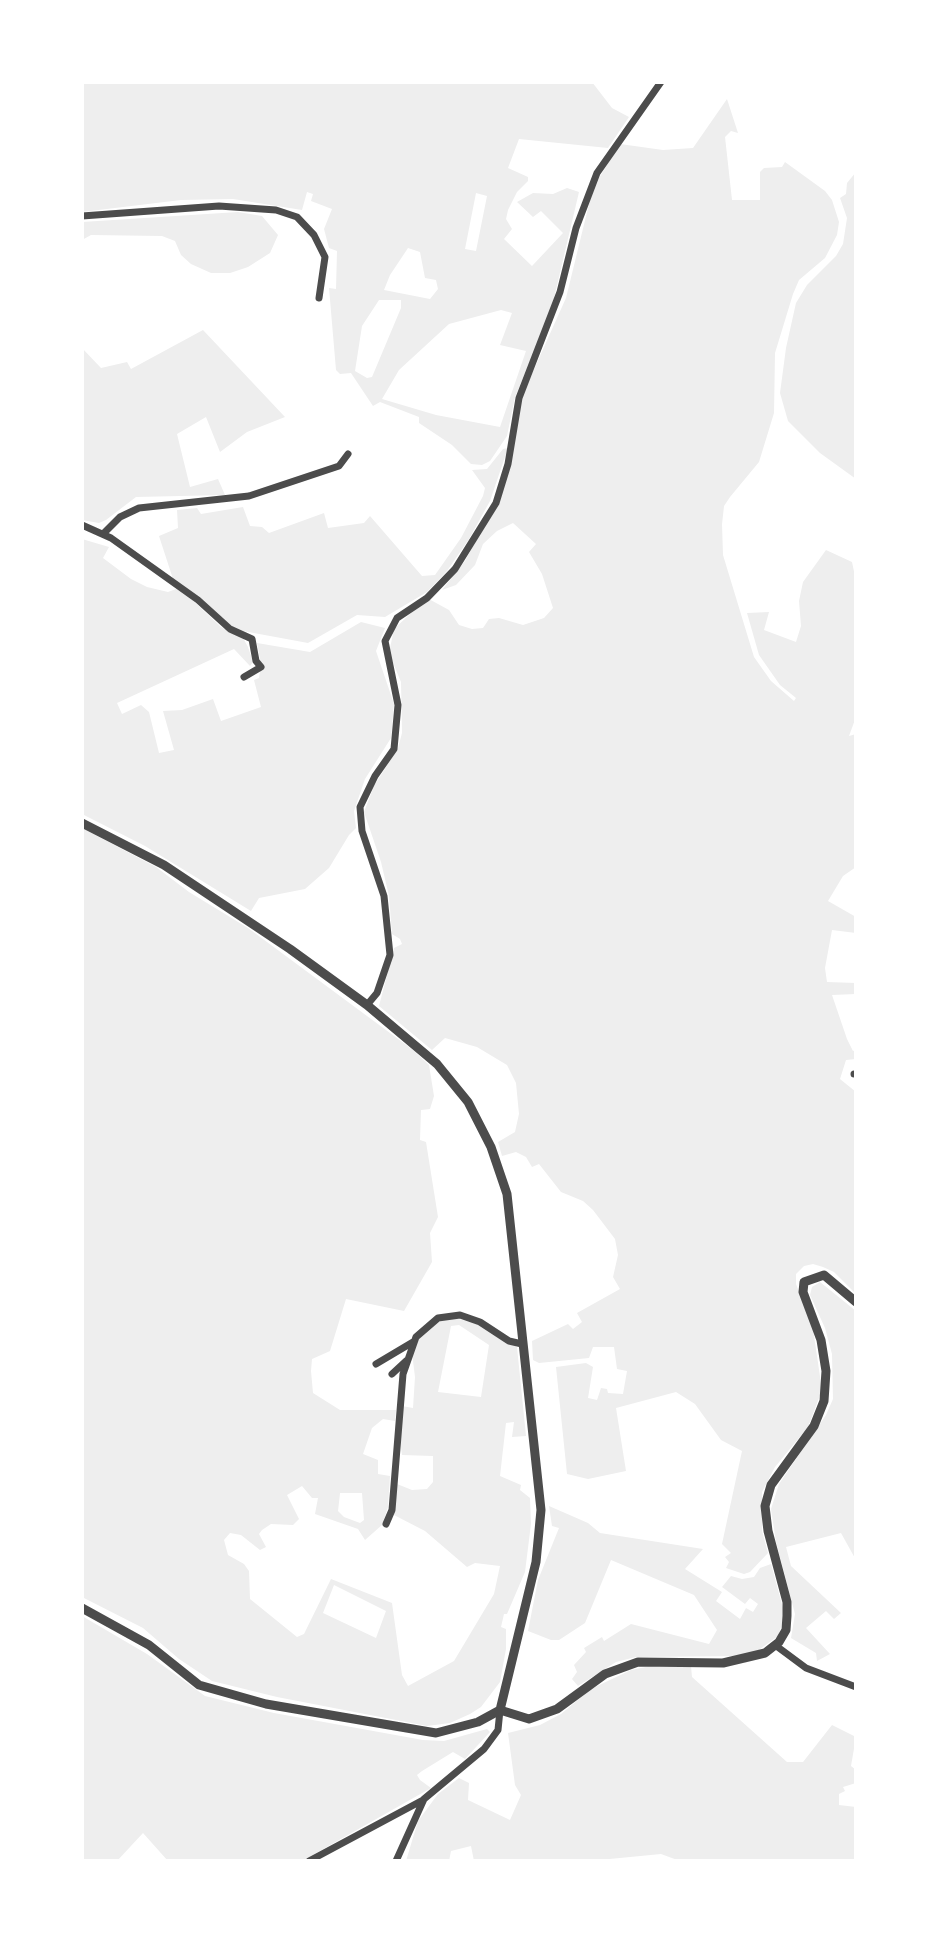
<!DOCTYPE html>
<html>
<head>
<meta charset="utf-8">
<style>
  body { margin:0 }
  #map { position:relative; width:938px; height:1943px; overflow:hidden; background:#fff; font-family:Commissioner,sans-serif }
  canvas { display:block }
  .frame { position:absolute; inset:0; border:84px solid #fff; pointer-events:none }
</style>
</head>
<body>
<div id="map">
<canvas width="938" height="1943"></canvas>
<div class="frame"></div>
</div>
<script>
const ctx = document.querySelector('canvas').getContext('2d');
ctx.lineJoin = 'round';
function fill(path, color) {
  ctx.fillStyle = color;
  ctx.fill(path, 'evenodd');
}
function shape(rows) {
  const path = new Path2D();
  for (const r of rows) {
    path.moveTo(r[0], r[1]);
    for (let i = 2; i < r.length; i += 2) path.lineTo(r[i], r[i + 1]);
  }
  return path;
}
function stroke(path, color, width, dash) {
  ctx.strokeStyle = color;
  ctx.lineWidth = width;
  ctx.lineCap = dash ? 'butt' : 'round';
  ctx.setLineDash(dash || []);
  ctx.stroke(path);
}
fill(shape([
  [82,82,592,82,612,108,629,117,608,148,519,139,508,168,528,177,528,181,517,192,508,210,506,219,512,229,504,239,532,266,563,233,541,211,533,217,517,202,533,193,553,194,567,188,579,192,551,311,515,397,507,436,490,461,482,465,471,464,452,445,419,423,419,417,380,402,373,406,351,373,340,374,336,370,329,288,336,289,337,251,329,248,324,229,332,209,311,201,313,194,307,192,302,210,233,199,181,200,82,212],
  [476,193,487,196,476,251,465,249],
  [408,248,420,252,425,278,436,280,438,289,430,299,384,290,390,275],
  [379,300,401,300,401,308,372,377,367,378,355,371,362,326],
  [501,310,512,313,500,345,526,351,500,427,436,415,382,399,399,370,449,324],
  [727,99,738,133,731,131,725,137,732,200,760,200,760,172,764,168,782,167,785,162,825,191,832,200,839,222,837,235,825,258,799,280,793,294,775,353,774,413,759,462,730,497,724,506,722,524,723,555,754,657,771,681,794,701,796,698,780,685,759,655,747,613,769,612,764,630,796,642,801,626,799,601,803,582,826,550,852,562,856,581,856,717,849,736,856,734,856,867,843,876,828,901,856,917,856,933,832,930,825,968,827,982,856,983,856,994,832,995,847,1039,853,1051,856,1050,856,1059,846,1060,840,1079,856,1092,856,1294,834,1272,823,1267,813,1264,804,1266,796,1274,796,1284,813,1329,822,1390,808,1427,775,1467,762,1492,762,1531,768,1553,750,1572,744,1574,726,1568,729,1562,725,1557,731,1553,722,1544,742,1451,721,1440,695,1404,676,1392,616,1408,626,1471,588,1479,567,1474,556,1367,586,1363,593,1367,588,1398,597,1400,601,1388,607,1389,608,1393,623,1394,627,1371,617,1369,614,1347,593,1347,589,1358,539,1363,533,1360,532,1341,568,1324,573,1329,582,1322,577,1313,620,1289,613,1277,618,1255,615,1239,593,1210,583,1201,561,1192,539,1164,532,1167,526,1157,516,1152,502,1156,498,1142,515,1132,519,1114,516,1083,507,1065,477,1047,445,1038,432,1050,379,1006,394,948,402,944,400,939,392,934,389,896,381,862,364,812,374,786,398,748,402,733,401,682,389,653,394,629,427,598,449,610,459,625,472,629,483,628,489,619,499,618,523,625,544,618,553,608,542,574,529,552,536,544,513,523,497,531,483,544,475,565,456,585,442,590,465,561,498,500,522,396,566,298,590,200,599,178,620,144,663,150,693,148],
  [856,172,856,479,820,453,788,421,780,393,786,348,796,303,807,285,836,256,843,244,847,218,840,198,846,194,847,183],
  [238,212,262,216,278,235,270,253,248,267,230,273,211,273,191,264,181,255,175,241,162,236,91,235,82,240,82,222],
  [203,330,285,417,247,432,220,452,206,417,177,434,190,487,218,479,225,495,136,497,106,520,99,523,82,520,82,348,101,368,127,362,131,369],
  [508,448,490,501,469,539,447,571,427,592,385,617,357,615,308,643,243,631,226,623,203,600,173,579,159,536,178,528,177,510,197,508,201,514,243,507,250,526,262,527,269,533,324,513,328,528,364,523,370,516,422,576,435,575,461,538,483,496,485,488,472,470,487,469,503,449],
  [82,539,109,547,103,558,131,579,147,587,168,592,176,589,185,593,221,627,243,638,248,647,253,662,250,666,234,649,117,703,122,714,141,705,149,712,159,753,174,750,163,711,182,710,213,699,221,721,261,707,254,680,259,678,261,664,257,643,310,652,361,622,385,628,376,651,394,704,391,738,365,779,354,811,356,828,349,835,329,868,305,889,259,898,251,911,145,846,82,814],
  [82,828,156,867,189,892,248,928,413,1050,429,1065,434,1096,430,1109,421,1110,420,1140,426,1142,438,1217,430,1233,432,1262,404,1311,346,1299,330,1351,312,1359,311,1371,313,1393,340,1410,396,1410,395,1421,383,1419,372,1428,363,1454,378,1460,378,1474,390,1476,388,1507,382,1525,365,1540,358,1529,315,1514,318,1498,312,1498,302,1486,287,1495,299,1519,293,1525,271,1524,262,1530,259,1534,266,1547,260,1550,241,1535,230,1533,224,1540,228,1555,244,1564,249,1571,250,1599,297,1637,304,1634,331,1579,392,1603,402,1675,408,1686,454,1661,494,1594,500,1566,475,1563,467,1567,425,1531,394,1515,397,1484,412,1490,427,1489,433,1482,433,1456,402,1455,400,1440,402,1406,413,1408,415,1377,412,1353,416,1342,433,1323,449,1317,476,1323,517,1347,526,1436,512,1437,514,1422,506,1423,500,1476,521,1485,520,1490,530,1498,531,1524,525,1572,507,1614,504,1614,501,1627,506,1629,506,1649,500,1682,481,1707,470,1714,450,1723,427,1726,277,1697,212,1681,179,1659,143,1628,82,1597],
  [459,1325,489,1345,481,1397,438,1392,451,1326],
  [340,1493,362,1493,364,1520,360,1523,344,1517,338,1511],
  [334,1585,386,1611,376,1638,323,1613],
  [820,1282,856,1311,856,1560,841,1533,786,1547,791,1566,841,1613,834,1619,826,1611,806,1628,830,1654,817,1661,816,1653,791,1638,795,1614,776,1542,771,1509,779,1484,826,1415,833,1399,832,1354,825,1328,810,1295,812,1287],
  [549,1506,588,1523,600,1533,703,1549,685,1569,722,1592,716,1601,740,1619,746,1608,753,1612,758,1604,750,1598,745,1604,722,1587,731,1576,742,1579,754,1577,760,1568,771,1564,783,1608,783,1621,778,1636,756,1652,740,1656,636,1657,616,1662,578,1686,572,1679,577,1672,574,1665,586,1652,584,1648,602,1637,604,1641,631,1624,709,1644,717,1630,694,1595,611,1560,585,1623,559,1640,551,1640,528,1631,538,1580,559,1528,552,1526],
  [82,1616,147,1654,205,1696,274,1713,423,1740,444,1741,487,1729,490,1732,465,1759,453,1752,422,1771,417,1775,420,1780,431,1788,302,1861,168,1861,143,1833,117,1861,82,1861],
  [656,1665,691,1666,692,1677,787,1762,803,1762,832,1725,856,1737,851,1766,856,1770,856,1783,843,1787,845,1791,839,1794,839,1805,856,1807,856,1861,680,1861,661,1854,589,1861,474,1861,471,1846,451,1851,449,1861,406,1861,418,1821,438,1794,459,1778,469,1783,468,1800,510,1820,521,1795,515,1785,508,1733,540,1725,561,1714,591,1689,631,1670]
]), '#eee');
stroke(shape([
  [82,216,219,206,276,210,297,217,314,235,325,257,319,298],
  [82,525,111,538,198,600,230,629,252,639,256,661,261,667,244,677],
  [103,534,120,517,139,508,249,496,339,466,348,454],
  [367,1005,377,993,390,955,384,896,362,831,360,807,375,776,394,749,398,705,385,641,397,618,427,598,455,569,496,503,508,464,519,398,560,292,576,228,597,173,661,82],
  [854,1074,856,1074],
  [376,1364,413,1342],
  [392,1374,406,1361],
  [386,1524,392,1510,403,1374,416,1337,438,1318,460,1315,480,1322,509,1341,522,1344],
  [775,1645,806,1668,856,1687],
  [309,1861,423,1800],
  [396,1861,424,1799,484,1749,498,1730,500,1710]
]), '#4c4c4c', 7);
stroke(shape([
  [82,823,164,865,290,949,367,1005,437,1064,468,1102,491,1147,507,1194,541,1510,536,1562,500,1710],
  [82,1608,149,1645,199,1685,266,1704,436,1733,478,1722,500,1710,529,1719,557,1709,605,1674,638,1662,723,1663,765,1653,779,1642,786,1630,787,1616,787,1602,768,1531,765,1506,771,1485,814,1426,824,1401,826,1371,821,1340,803,1292,804,1282,824,1275,856,1302]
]), '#4c4c4c', 9);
</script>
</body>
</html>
